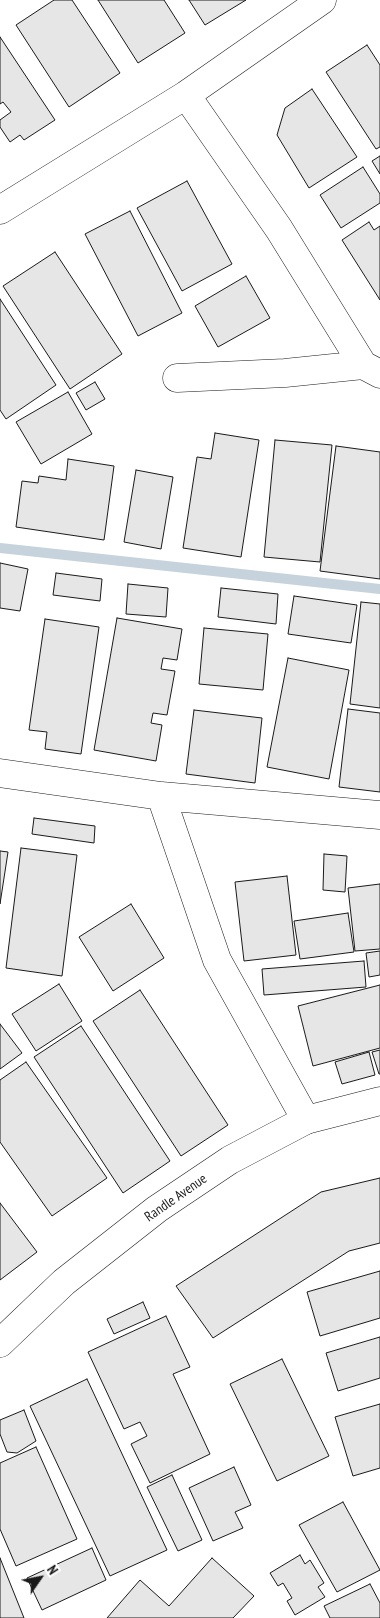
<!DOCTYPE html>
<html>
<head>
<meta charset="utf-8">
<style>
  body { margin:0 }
  #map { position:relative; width:380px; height:1618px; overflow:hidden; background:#fff; font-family:"PT Sans Narrow",sans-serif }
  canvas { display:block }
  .north { position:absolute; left:15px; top:1553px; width:50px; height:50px; -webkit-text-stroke:4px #fff; paint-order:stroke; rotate:57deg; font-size:14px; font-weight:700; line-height:20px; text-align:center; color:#1a1a1a }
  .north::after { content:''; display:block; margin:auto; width:18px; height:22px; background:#1a1a1a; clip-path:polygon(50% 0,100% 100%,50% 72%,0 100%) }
</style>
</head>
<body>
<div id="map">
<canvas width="380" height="1618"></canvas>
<div class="north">N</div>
</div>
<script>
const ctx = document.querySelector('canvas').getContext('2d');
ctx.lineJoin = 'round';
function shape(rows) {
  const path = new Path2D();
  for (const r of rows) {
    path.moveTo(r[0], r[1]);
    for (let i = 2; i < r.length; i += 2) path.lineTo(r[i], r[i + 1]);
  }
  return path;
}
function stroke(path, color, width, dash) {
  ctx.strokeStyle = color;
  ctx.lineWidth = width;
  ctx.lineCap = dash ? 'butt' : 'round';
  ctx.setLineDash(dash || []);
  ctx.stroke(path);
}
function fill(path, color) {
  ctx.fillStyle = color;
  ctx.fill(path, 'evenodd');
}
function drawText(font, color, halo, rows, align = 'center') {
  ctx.font = font + ' "PT Sans Narrow",sans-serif';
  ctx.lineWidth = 4;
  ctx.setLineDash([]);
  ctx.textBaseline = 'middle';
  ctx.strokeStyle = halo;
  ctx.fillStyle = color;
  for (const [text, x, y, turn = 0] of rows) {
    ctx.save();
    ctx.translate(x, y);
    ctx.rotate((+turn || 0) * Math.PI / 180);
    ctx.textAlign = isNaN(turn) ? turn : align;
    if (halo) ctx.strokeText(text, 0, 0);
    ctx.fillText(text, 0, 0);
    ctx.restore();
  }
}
stroke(shape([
  [0,548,380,589]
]), '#c6d2dc', 10);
const building = shape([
  [54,0,72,0,120,73,69,107,16,25,54,0],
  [98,0,164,0,185,33,138,63,98,0],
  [189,0,246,0,205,25,189,0],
  [0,37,55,120,24,140,20,135,10,142,0,127,0,120,11,112,3,102,0,104,0,37],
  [367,45,380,65,380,147,376,149,326,72,367,45],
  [312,89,357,157,309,188,277,135,285,108,312,89],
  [380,156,380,174,372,161,380,156],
  [363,167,380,194,380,203,341,228,320,195,363,167],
  [187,181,232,264,182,291,137,208,187,181],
  [130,211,182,313,138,336,85,234,130,211],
  [369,222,374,230,380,226,380,300,342,240,369,222],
  [55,252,122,354,70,389,3,286,55,252],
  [246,276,270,318,218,347,195,306,246,276],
  [0,299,56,385,6,419,0,410,0,299],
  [95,382,105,399,86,410,76,393,95,382],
  [68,392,92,434,41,464,16,422,68,392],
  [215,433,259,440,241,557,183,548,197,457,211,459,215,433],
  [275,440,332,445,320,562,264,557,275,440],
  [336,446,380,452,380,579,320,571,336,446],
  [68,459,114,466,104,540,16,527,22,481,38,483,39,476,66,480,68,459],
  [136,470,173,477,161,549,124,542,136,470],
  [0,563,28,569,20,611,0,608,0,563],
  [56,573,102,579,100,601,53,595,56,573],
  [128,584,168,588,166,617,126,614,128,584],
  [221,588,278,594,276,624,218,617,221,588],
  [294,596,357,605,351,643,288,634,294,596],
  [361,602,380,604,380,708,350,704,361,602],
  [117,618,182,629,177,660,163,658,161,669,175,671,167,715,153,713,151,723,162,725,156,761,94,750,117,618],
  [45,619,99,627,81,754,45,749,47,732,29,730,45,619],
  [204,628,268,634,263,690,199,684,204,628],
  [288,658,349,670,329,779,267,767,288,658],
  [348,709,380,713,380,792,339,787,348,709],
  [194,710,262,718,255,783,186,774,194,710],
  [34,818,95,826,94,843,32,834,34,818],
  [21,848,77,855,62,976,6,968,21,848],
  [0,851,8,852,0,904,0,851],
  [324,854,347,856,345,892,323,890,324,854],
  [287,876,296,955,244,961,235,882,287,876],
  [380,884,380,949,355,951,348,888,380,884],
  [131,904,164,958,113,991,79,937,131,904],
  [348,913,354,952,300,959,294,921,348,913],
  [380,951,380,975,369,977,366,953,380,951],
  [364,961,366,987,264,995,262,969,364,961],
  [59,984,82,1021,36,1051,12,1014,59,984],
  [380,985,380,1048,313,1066,298,1006,380,985],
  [140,990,228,1125,181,1156,93,1021,140,990],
  [0,1024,22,1053,0,1069,0,1024],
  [81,1026,170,1161,123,1193,34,1057,81,1026],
  [380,1050,380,1074,379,1074,372,1052,380,1050],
  [369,1052,375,1075,342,1084,335,1062,369,1052],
  [26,1062,107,1178,52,1216,0,1142,0,1080,26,1062],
  [380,1178,380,1243,349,1251,213,1338,176,1286,321,1192,380,1178],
  [0,1203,37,1252,0,1280,0,1203],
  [380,1271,380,1318,320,1336,307,1292,380,1271],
  [143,1302,150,1318,114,1334,107,1319,143,1302],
  [166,1316,190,1367,173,1374,210,1454,150,1483,131,1444,147,1436,140,1422,124,1429,88,1352,166,1316],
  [380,1337,380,1378,338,1391,326,1353,380,1337],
  [282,1359,329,1456,277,1481,230,1384,282,1359],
  [87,1379,167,1550,110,1576,30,1406,87,1379],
  [380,1404,380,1468,353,1476,335,1417,380,1404],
  [24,1410,36,1441,17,1453,7,1452,0,1434,0,1420,24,1410],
  [36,1447,77,1539,16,1566,0,1529,0,1463,36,1447],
  [234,1467,251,1505,235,1512,243,1528,213,1541,189,1488,234,1467],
  [172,1475,202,1540,178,1551,147,1487,172,1475],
  [343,1502,380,1570,337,1592,299,1525,343,1502],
  [92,1548,106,1580,42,1610,27,1578,92,1548],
  [300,1555,305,1564,310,1560,324,1583,318,1587,325,1597,295,1615,287,1601,292,1598,283,1583,278,1586,270,1573,300,1555],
  [0,1558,24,1618,0,1618,0,1558],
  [212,1558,254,1596,233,1618,107,1618,140,1580,169,1606,212,1558],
  [370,1584,380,1603,380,1618,330,1618,324,1606,370,1584]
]);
fill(building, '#e6e6e6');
stroke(building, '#1a1a1a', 1);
const minor = shape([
  [186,95,279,229,363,365,380,374],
  [0,210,186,95,322,0],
  [177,378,285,373,363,365],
  [0,773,161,796,380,815],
  [161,796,217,960,306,1120]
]);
const tertiary = shape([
  [0,1343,64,1282,157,1209,230,1160,306,1120,380,1101]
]);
stroke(minor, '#1a1a1a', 29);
stroke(tertiary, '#1a1a1a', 29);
stroke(minor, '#fff', 28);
stroke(tertiary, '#fff', 28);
drawText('14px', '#1a1a1a', '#fff', [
  ["Randle Avenue",176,1198,-35]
]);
</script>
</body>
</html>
